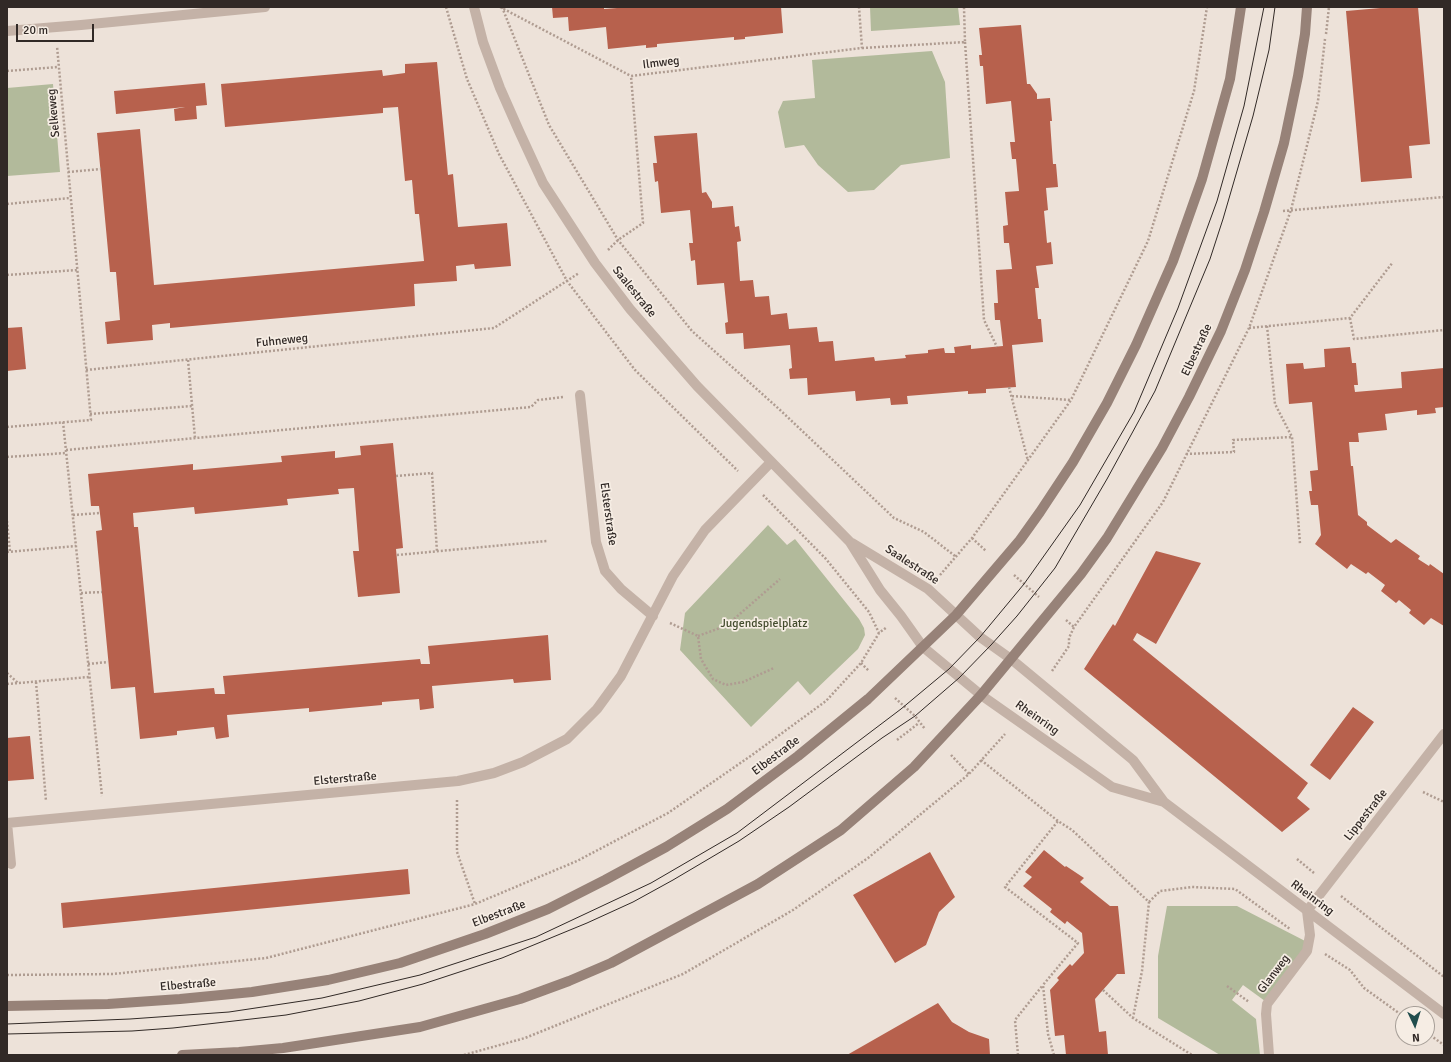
<!DOCTYPE html>
<html>
<head>
<meta charset="utf-8">
<style>
  body { margin:0 }
  #map { position:relative; width:1451px; height:1062px; overflow:hidden; background:#ede2d9; font-family:Signika,sans-serif }
  canvas { display:block }
  .frame { position:absolute; inset:0; border:8px solid #312926; pointer-events:none }
  .north { position:absolute; left:1395px; top:1006px; width:40px; height:40px; box-sizing:border-box; background:#f6ede4; border:1px solid #a79f98; border-radius:50%; rotate:176deg; font-size:11px; font-weight:700; line-height:16px; text-align:center; color:#312926 }
  .north::after { content:''; display:block; margin:auto; width:14px; height:18px; background:#214d4d; clip-path:polygon(50% 0,100% 100%,50% 72%,0 100%) }
  .scale { position:absolute; left:16px; top:24px; width:78px; height:18px; box-sizing:border-box; border:2px solid #312926; border-top:0; padding-left:5px; font-size:12px; line-height:14px; white-space:nowrap; color:#312926; -webkit-text-stroke:3px #f6ede4; paint-order:stroke }
</style>
</head>
<body>
<div id="map">
<canvas width="1451" height="1062"></canvas>
<div class="frame"></div>
<div class="north">N</div>
<div class="scale">20 m</div>
</div>
<script>
const ctx = document.querySelector('canvas').getContext('2d');
ctx.lineJoin = 'round';
function fill(path, color) {
  ctx.fillStyle = color;
  ctx.fill(path, 'evenodd');
}
function shape(rows) {
  const path = new Path2D();
  for (const r of rows) {
    path.moveTo(r[0], r[1]);
    for (let i = 2; i < r.length; i += 2) path.lineTo(r[i], r[i + 1]);
  }
  return path;
}
function stroke(path, color, width, dash) {
  ctx.strokeStyle = color;
  ctx.lineWidth = width;
  ctx.lineCap = dash ? 'butt' : 'round';
  ctx.setLineDash(dash || []);
  ctx.stroke(path);
}
function drawText(font, color, halo, rows, align = 'center') {
  ctx.font = font + ' Signika,sans-serif';
  ctx.lineWidth = 3.5;
  ctx.setLineDash([]);
  ctx.textBaseline = 'middle';
  ctx.strokeStyle = halo;
  ctx.fillStyle = color;
  for (const [text, x, y, turn = 0] of rows) {
    ctx.save();
    ctx.translate(x, y);
    ctx.rotate((+turn || 0) * Math.PI / 180);
    ctx.textAlign = isNaN(turn) ? turn : align;
    if (halo) ctx.strokeText(text, 0, 0);
    ctx.fillText(text, 0, 0);
    ctx.restore();
  }
}
fill(shape([
  [870,7,958,7,960,25,871,31],
  [932,51,945,82,950,158,901,165,874,190,848,192,818,165,804,145,785,148,778,112,783,101,815,98,812,60],
  [53,84,60,172,7,176,7,88],
  [768,525,787,545,795,539,859,619,864,628,865,635,858,649,810,695,798,681,751,727,680,650,685,613],
  [1167,906,1237,906,1309,943,1265,1001,1243,985,1232,1000,1256,1019,1260,1055,1220,1055,1158,1018,1158,956]
]), '#b2ba9b');
fill(shape([
  [552,7,604,7,604,9,630,7,781,7,783,33,745,37,745,39,734,40,734,37,657,44,657,47,646,48,646,45,608,49,606,27,569,31,568,17,553,18],
  [1392,7,1418,7,1430,144,1409,146,1412,178,1361,182,1346,11],
  [1021,25,1027,84,1030,84,1037,94,1037,99,1050,98,1052,121,1050,121,1053,164,1056,164,1058,187,1046,188,1048,210,1044,211,1047,243,1051,242,1053,264,1036,266,1039,288,1035,288,1038,319,1041,319,1043,342,1012,345,1016,387,986,389,986,393,968,394,968,391,907,396,908,404,891,405,890,398,856,401,855,391,808,395,807,378,790,379,789,369,792,368,790,345,744,349,743,333,726,334,725,323,728,322,724,283,697,285,695,260,691,261,689,243,693,243,690,210,661,213,658,181,655,182,653,163,657,163,654,136,697,133,702,193,706,192,712,202,712,208,733,206,735,227,739,226,741,241,737,242,740,281,753,280,755,297,769,296,771,315,787,313,789,329,817,327,819,342,833,341,835,361,874,357,875,361,906,358,905,355,928,353,928,350,944,348,945,353,955,353,954,347,971,345,971,349,1003,346,1000,320,995,320,994,303,998,303,996,270,1012,269,1009,243,1004,243,1003,226,1008,225,1005,192,1019,191,1016,159,1012,159,1010,142,1015,142,1011,101,986,104,983,66,980,66,979,55,982,55,979,28],
  [437,62,448,175,453,174,458,227,507,223,511,266,475,269,474,264,456,266,457,281,414,284,415,306,170,328,170,323,152,325,153,340,107,344,105,322,120,320,116,272,110,272,97,133,140,129,154,285,424,261,419,214,415,214,412,180,405,181,398,107,383,108,383,113,225,127,221,84,382,70,383,76,405,73,405,64],
  [205,83,207,105,196,106,197,119,175,121,174,109,185,107,116,114,114,91],
  [22,327,26,369,7,371,7,328],
  [1350,347,1352,363,1356,363,1358,385,1354,385,1355,392,1402,388,1401,372,1444,368,1444,407,1435,408,1436,413,1417,415,1417,410,1385,414,1387,430,1358,433,1359,442,1349,442,1351,466,1353,466,1358,515,1367,522,1367,525,1391,543,1396,539,1420,556,1418,559,1429,566,1430,564,1444,574,1444,626,1431,618,1424,625,1409,613,1411,610,1399,600,1396,603,1381,591,1385,585,1368,572,1366,574,1351,564,1347,569,1315,544,1321,535,1318,505,1311,505,1309,491,1312,491,1310,471,1318,470,1312,402,1289,404,1286,364,1303,363,1304,369,1325,367,1324,349],
  [393,443,403,548,396,549,400,593,358,597,353,551,359,551,354,488,338,489,339,494,287,499,288,505,195,514,194,507,133,513,134,527,138,527,154,693,214,688,215,694,225,694,223,676,420,659,421,664,430,664,428,646,548,635,551,680,514,683,513,679,432,686,434,708,420,710,419,699,382,702,382,705,349,708,309,712,309,708,227,715,229,737,216,739,214,727,177,731,177,735,140,739,135,687,111,689,96,531,102,530,99,506,91,506,88,474,193,464,193,470,238,466,282,462,281,456,335,451,335,458,361,455,360,446],
  [1156,551,1201,563,1156,644,1137,633,1133,640,1308,783,1297,798,1310,809,1282,832,1084,669,1113,624,1115,626],
  [1353,707,1374,722,1330,780,1310,765],
  [30,736,34,779,7,781,7,738],
  [1044,850,1065,867,1066,866,1084,878,1080,882,1110,906,1118,906,1125,974,1117,974,1095,999,1099,1032,1106,1031,1108,1055,1066,1055,1064,1035,1055,1036,1050,990,1059,980,1057,978,1070,964,1072,966,1084,953,1082,933,1067,921,1065,924,1050,912,1052,909,1023,886,1032,877,1025,872],
  [930,852,955,897,939,912,926,945,895,963,853,895],
  [408,869,410,894,63,928,61,903],
  [938,1003,952,1022,969,1032,989,1039,990,1055,847,1055]
]), '#b7614d');
stroke(shape([
  [446,7,467,79,499,154,567,281,635,370,738,471],
  [500,7,631,76],
  [502,7,549,125,618,240,692,331,779,409,894,518,924,532,955,556],
  [1326,34,1329,7],
  [965,42,984,320,997,347],
  [862,48,965,42,964,7],
  [7,71,58,67],
  [68,172,101,169],
  [7,204,70,198],
  [1283,211,1444,197],
  [608,250,618,240,643,223,631,76,862,48,859,7],
  [7,275,77,270],
  [1350,318,1354,339,1444,330],
  [1267,326,1275,404,1292,437,1300,544],
  [1249,328,1350,318,1393,262],
  [188,360,195,438],
  [86,370,494,328,579,273],
  [1009,387,1028,461],
  [1012,396,1071,400],
  [90,414,192,406],
  [63,422,102,796],
  [7,427,91,420,57,46],
  [66,450,531,407,538,400,563,397],
  [1186,454,1234,452,1233,440,1292,437],
  [7,457,66,453],
  [396,476,432,473,437,552],
  [763,495,826,559,869,612,879,633],
  [73,515,100,513],
  [7,521,10,552],
  [972,538,986,551],
  [7,552,76,546],
  [397,555,547,541],
  [940,575,972,538,1071,400,1148,241,1194,91,1207,7],
  [1014,575,1039,597],
  [81,593,102,592],
  [1066,620,1074,627],
  [670,623,698,636,701,659,713,679,726,685,743,682,774,668],
  [698,636,720,628,734,619,780,579],
  [861,663,869,671],
  [88,664,108,662],
  [1052,671,1069,646,1069,638,1074,627,1163,502,1249,328,1291,210,1318,101,1325,39],
  [7,673,18,683],
  [36,682,46,801],
  [7,684,89,677],
  [895,698,915,716,925,729],
  [897,740,919,723],
  [951,755,969,774],
  [981,760,1058,821,1072,830,1149,902,1142,971,1133,1018],
  [1423,792,1444,802],
  [457,800,457,852,475,904],
  [1297,859,1314,873],
  [1341,896,1444,977],
  [1149,902,1160,891,1192,887,1235,889,1290,929],
  [1325,954,1350,970,1364,988,1403,1016],
  [7,975,113,974,266,958,475,904,577,861,668,813,752,755,826,701,861,663,879,633,887,627],
  [1227,986,1249,1002],
  [1103,990,1133,1018,1192,1055],
  [1427,1033,1444,1045],
  [464,1055,525,1038,683,974,793,910,868,858,969,774,1005,734],
  [1018,1055,1015,1020,1043,985],
  [1054,1055,1048,1034,1043,985,1078,943,1005,887,1058,821]
]), '#af9c91', 2.5, [2, 2]);
stroke(shape([
  [474,7,483,42,500,88,519,131,543,183,595,263,630,309,697,386,850,542,880,590,901,616,923,647,981,695,1112,787,1164,802],
  [7,31,81,25,265,7],
  [580,395,596,542,605,571,621,589,653,616],
  [852,543,928,589,980,637,1011,659,1133,760,1164,802,1444,1014],
  [11,864,7,823,458,781,494,773,523,762,567,739,597,709,621,676,673,576,705,530,771,462],
  [1269,1055,1266,1014,1267,1004,1307,951,1310,935,1307,911,1444,734]
]), '#c4b2a7', 10);
stroke(shape([
  [7,1006,108,1004,180,999,252,992,328,980,400,963,485,934,548,909,605,880,666,847,727,809,798,756,868,699,956,615,1020,540,1040,512,1073,462,1107,403,1136,345,1173,261,1202,179,1230,79,1241,7],
  [182,1055,239,1052,283,1048,420,1027,520,999,569,981,611,963,758,884,841,830,914,767,981,695,1081,574,1107,538,1162,448,1189,397,1221,331,1245,270,1264,212,1284,143,1298,76,1305,34,1307,7]
]), '#978278', 10);
stroke(shape([
  [7,1024,130,1019,229,1012,322,998,420,975,536,937,651,883,737,833,901,709,949,669,980,637,1024,584,1080,505,1134,412,1178,308,1217,201,1244,106,1264,7],
  [7,1034,132,1031,173,1028,286,1015,359,1001,423,984,502,958,587,923,633,902,673,880,739,841,789,807,882,738,915,716,959,678,991,645,1017,616,1055,568,1107,479,1155,391,1210,259,1223,219,1253,116,1269,50,1275,7]
]), '#312926', 1);
drawText('12px', '#312926', '#f6ede4', [
  ["Ilmweg",661,63,-7],
  ["Selkeweg",54,113,-95],
  ["Saalestraße",634,292,51],
  ["Fuhneweg",282,341,-6],
  ["Elbestraße",1197,350,-65],
  ["Elsterstraße",608,514,82],
  ["Saalestraße",912,565,33],
  ["Rheinring",1037,718,35],
  ["Elbestraße",776,756,-37],
  ["Elsterstraße",345,779,-5],
  ["Lippestraße",1366,815,-52],
  ["Rheinring",1312,898,37],
  ["Elbestraße",499,914,-21],
  ["Glanweg",1274,974,-53],
  ["Elbestraße",188,985,-5]
]);
drawText('12px', '#434c2d', '#f6ede4', [
  ["Jugendspielplatz",764,624]
]);
</script>
</body>
</html>
